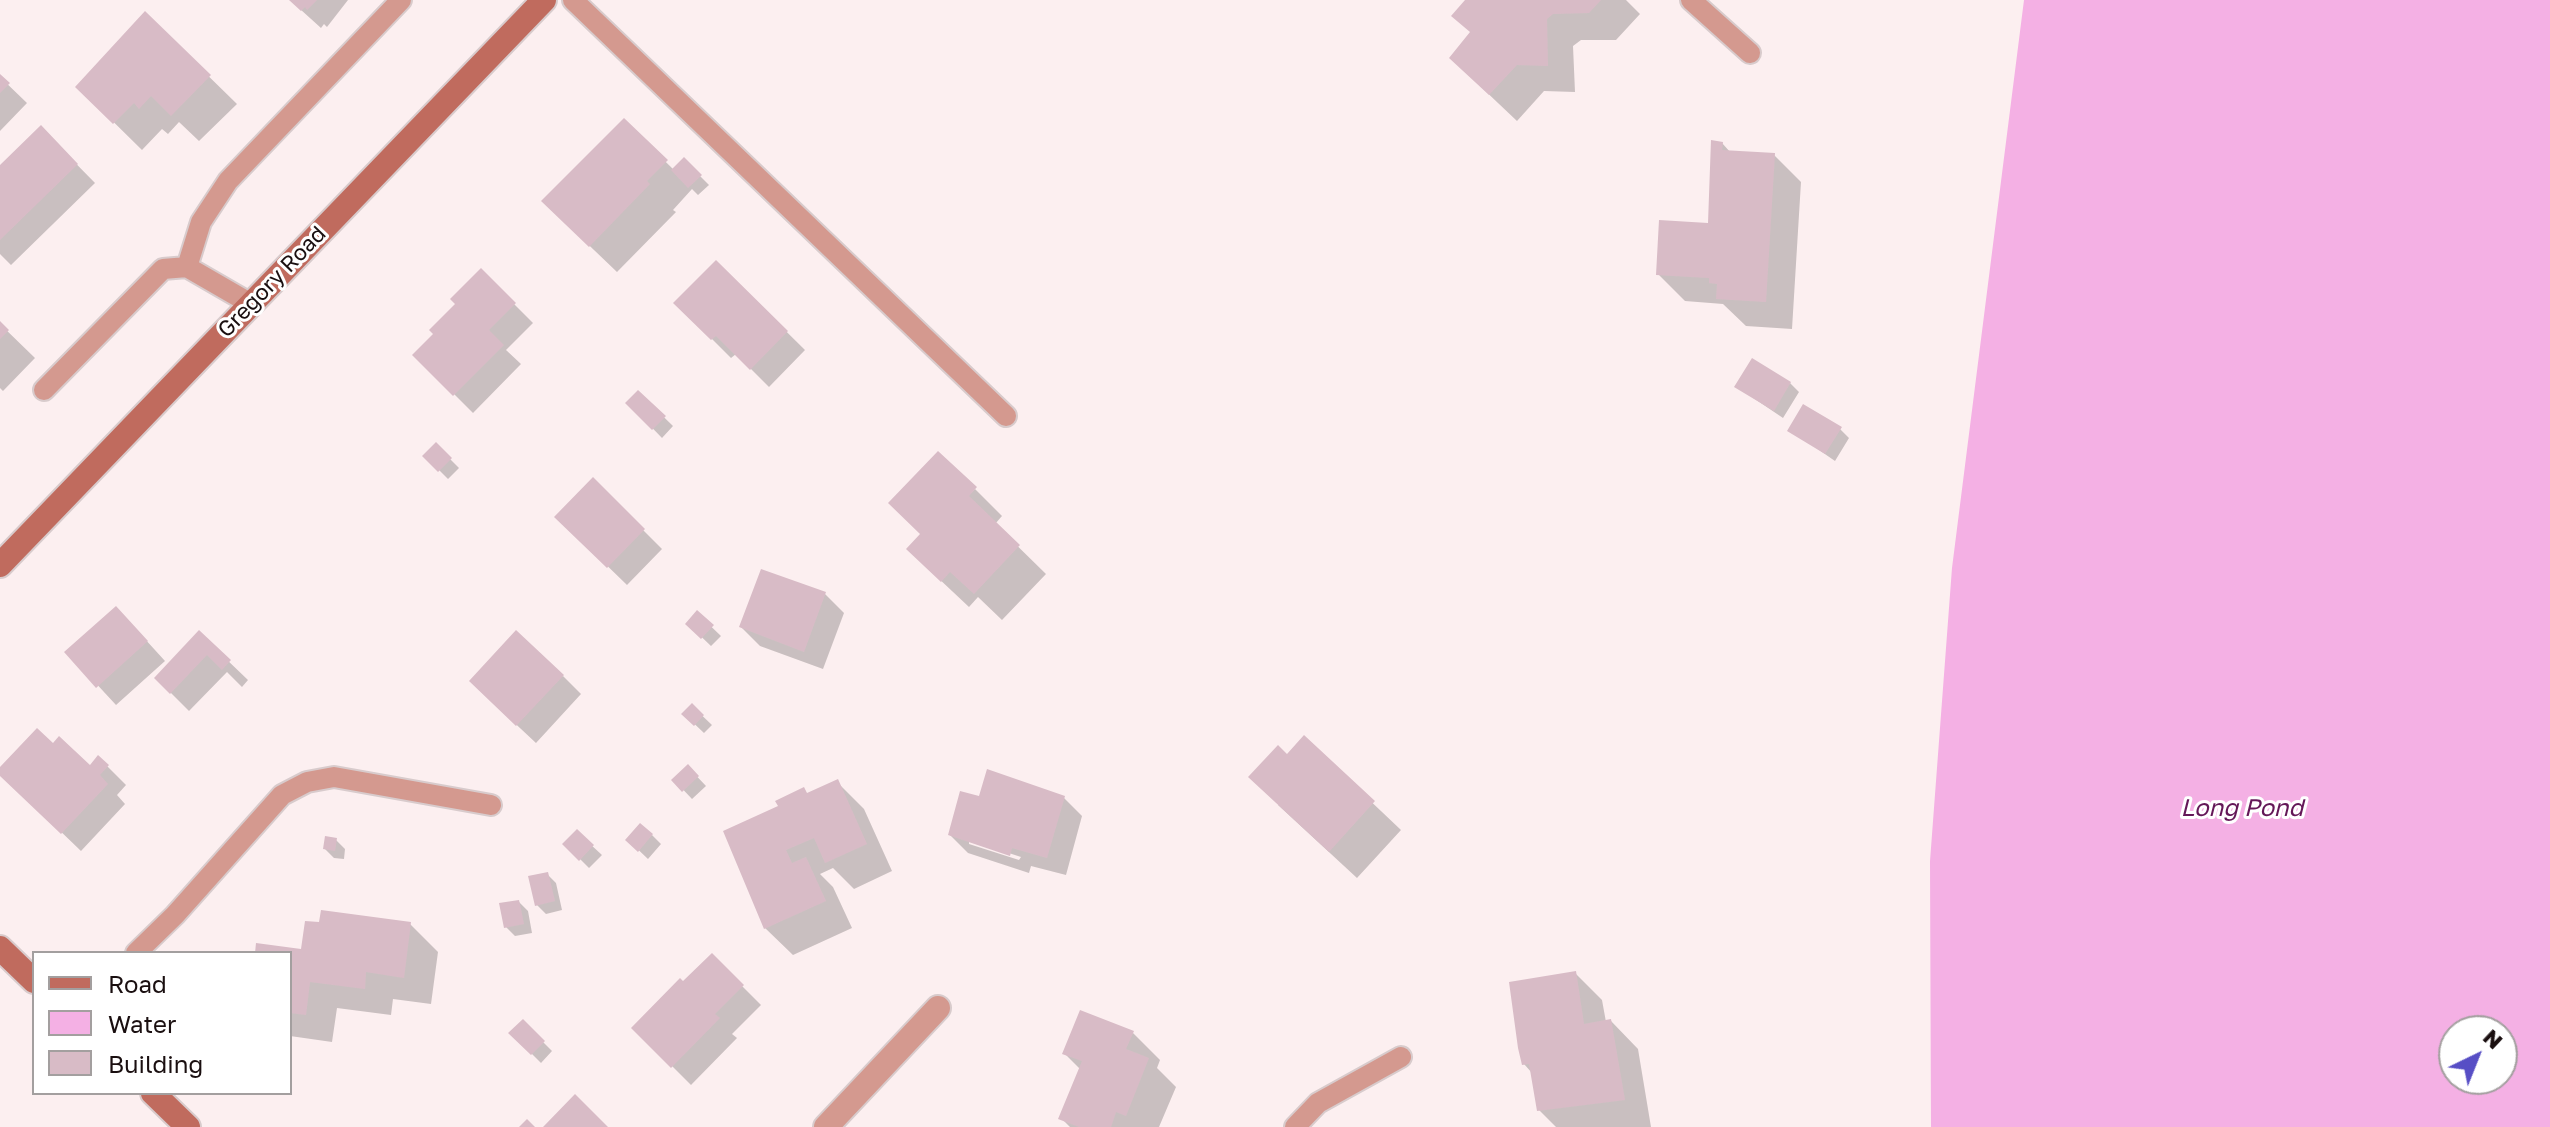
<!DOCTYPE html>
<html>
<head>
<meta charset="utf-8">
<style>
  body { margin:0 }
  #map { position:relative; width:2550px; height:1127px; overflow:hidden; background:#fceff0; font-family:"Golos Text",sans-serif }
  canvas { display:block }
  .legend { position:absolute; left:32px; top:951px; width:260px; height:144px; box-sizing:border-box; background:#fff; border:2px solid #a39f9f; margin:0; padding:10px 14px; list-style:none; font-size:24px; color:#1a0f10 }
  .legend li { display:flex; align-items:center; gap:16px; height:40px }
  .legend b { width:40px; border:2px solid #a39f9f }
  .north { position:absolute; left:2438px; top:1015px; width:80px; height:80px; box-sizing:border-box; background:#fff; border:2px solid #a39f9f; border-radius:50%; rotate:43deg; font-size:22px; font-weight:700; line-height:32px; text-align:center; color:#1a0f10 }
  .north::after { content:''; display:block; margin:auto; width:28px; height:36px; background:#574ec5; clip-path:polygon(50% 0,100% 100%,50% 72%,0 100%) }
</style>
</head>
<body>
<div id="map">
<canvas width="2550" height="1127"></canvas>
<ul class="legend">
<li><b style="height:10px;background:#c06b5e"></b>Road</li>
<li><b style="height:22px;background:#f4b0e4"></b>Water</li>
<li><b style="height:22px;background:#d8bbc6"></b>Building</li>
</ul>
<div class="north">N</div>
</div>
<script>
const ctx = document.querySelector('canvas').getContext('2d');
ctx.lineJoin = 'round';
function fill(path, color) {
  ctx.fillStyle = color;
  ctx.fill(path, 'evenodd');
}
function shape(rows) {
  const path = new Path2D();
  for (const r of rows) {
    path.moveTo(r[0], r[1]);
    for (let i = 2; i < r.length; i += 2) path.lineTo(r[i], r[i + 1]);
  }
  return path;
}
function stroke(path, color, width, dash) {
  ctx.strokeStyle = color;
  ctx.lineWidth = width;
  ctx.lineCap = dash ? 'butt' : 'round';
  ctx.setLineDash(dash || []);
  ctx.stroke(path);
}
function drawText(font, color, halo, rows, align = 'center') {
  ctx.font = font + ' "Golos Text",sans-serif';
  ctx.lineWidth = 6;
  ctx.setLineDash([]);
  ctx.textBaseline = 'middle';
  ctx.strokeStyle = halo;
  ctx.fillStyle = color;
  for (const [text, x, y, turn = 0] of rows) {
    ctx.save();
    ctx.translate(x, y);
    ctx.rotate((+turn || 0) * Math.PI / 180);
    ctx.textAlign = isNaN(turn) ? turn : align;
    if (halo) ctx.strokeText(text, 0, 0);
    ctx.fillText(text, 0, 0);
    ctx.restore();
  }
}
fill(shape([
  [2024,0,2550,0,2550,1127,1931,1127,1930,861,1952,568],
  [2454,1031,2502,1031,2502,1079,2454,1079]
]), '#f4b0e4');
fill(shape([
  [290,0,348,0,327,27,324,24,321,28],
  [1468,0,1626,0,1640,14,1616,40,1581,40,1573,46,1575,92,1544,91,1517,121,1479,85],
  [145,14,237,104,199,141,179,122,168,134,162,129,142,150,78,87],
  [0,77,27,103,0,131],
  [624,121,674,170,684,160,709,185,698,195,692,189,673,210,676,212,617,272,571,228],
  [41,128,95,183,11,265,0,254,0,167],
  [1722,143,1731,153,1774,155,1801,182,1792,329,1746,326,1723,304,1685,301,1658,274,1710,225],
  [716,262,805,350,769,387,736,354,731,358,676,303],
  [481,271,533,323,506,350,521,364,473,413,415,355,436,334],
  [0,324,35,358,3,391,0,388],
  [1790,383,1799,392,1783,418,1737,387],
  [638,392,673,426,662,438,628,403],
  [1840,429,1849,438,1835,461,1790,430],
  [436,445,459,468,448,479,425,456],
  [593,480,662,549,627,585,557,517],
  [975,489,1002,516,995,524,1046,574,1002,620,978,597,969,607,936,576,922,534],
  [825,594,844,613,823,669,760,646,741,627],
  [697,613,721,636,711,646,688,624],
  [134,627,165,661,116,705,67,652],
  [199,633,248,680,242,687,227,672,189,711,156,678],
  [563,676,581,694,536,743,490,700],
  [692,706,712,725,704,733,684,714],
  [1304,738,1401,830,1357,878,1278,805,1287,756],
  [53,746,90,767,99,758,126,785,117,795,125,804,81,851,0,773,0,770],
  [688,767,706,786,692,799,674,780],
  [989,771,1064,798,1082,816,1066,875,1031,866,1029,873,968,853,950,835,981,799],
  [969,840,1021,857,1019,860,969,844],
  [837,782,864,809,892,871,854,889,833,868,820,874,833,887,852,928,793,955,765,928,725,832],
  [577,832,602,855,589,868,565,844],
  [652,835,661,844,648,859,628,840],
  [336,840,345,849,344,859,334,858,325,849],
  [547,874,556,883,562,910,546,914,537,905],
  [519,902,528,911,532,933,515,936,506,927],
  [410,924,438,952,431,1004,393,999,391,1015,337,1008,332,1042,290,1036,290,953,257,953,303,952],
  [712,956,761,1005,732,1034,737,1038,691,1085,634,1028],
  [1575,973,1602,1000,1606,1022,1611,1021,1638,1049,1651,1127,1556,1127,1539,1110,1532,1073,1524,1064],
  [523,1022,552,1051,541,1063,511,1033],
  [1133,1033,1160,1060,1157,1068,1176,1087,1159,1127,1070,1127,1061,1118,1081,1070,1064,1053]
]), '#0003');
fill(shape([
  [289,0,317,0,307,10,305,7,301,11],
  [1465,0,1601,0,1589,13,1553,14,1547,19,1548,66,1517,65,1489,95,1449,58,1470,32,1451,16],
  [145,11,211,75,171,116,151,96,139,109,134,103,113,124,75,87],
  [0,74,10,83,0,93],
  [624,118,668,160,647,181,650,184,589,247,541,201],
  [41,125,78,164,0,240,0,165],
  [1711,140,1723,142,1722,150,1775,153,1766,302,1716,299,1717,284,1709,283,1709,278,1656,275,1659,220,1708,223],
  [684,157,702,175,688,188,671,170],
  [716,260,788,331,750,370,716,336,711,340,673,303],
  [481,268,516,303,489,330,504,345,453,396,412,355,433,334,429,330,455,304,450,299],
  [0,321,9,330,0,339],
  [1752,358,1791,382,1774,411,1734,387],
  [638,390,666,416,652,430,625,403],
  [1803,404,1842,427,1825,454,1787,431],
  [436,442,452,458,438,472,422,456],
  [938,451,977,487,969,496,1020,545,974,594,950,572,941,582,906,549,920,534,888,503],
  [593,477,645,529,607,568,554,517],
  [761,569,826,592,804,652,739,627],
  [116,606,148,641,96,688,64,652],
  [697,610,714,625,701,639,685,624],
  [199,630,231,660,222,670,207,655,170,694,154,678],
  [516,630,564,675,516,726,469,681],
  [692,703,704,715,694,726,681,714],
  [37,728,53,743,59,736,90,765,98,755,109,765,100,775,108,784,61,834,0,776,0,767],
  [1304,735,1375,801,1329,852,1248,777,1278,745,1287,754],
  [688,764,699,776,682,792,671,780],
  [987,769,1065,796,1047,858,1012,848,1010,856,948,835,960,791,979,796],
  [838,779,867,844,825,863,814,838,786,850,792,863,806,857,826,901,764,929,723,831,778,806,775,801,804,787,807,793],
  [640,823,653,834,638,852,625,840],
  [577,829,594,845,579,861,562,844],
  [325,836,337,838,335,851,323,849],
  [548,872,555,901,535,906,528,876],
  [519,900,524,924,504,928,499,903],
  [321,910,411,922,404,978,366,972,365,989,310,982,306,1015,290,1013,290,953,255,953,256,943,301,949,305,921,319,922],
  [712,953,744,985,715,1014,720,1018,671,1068,631,1028,680,978,683,981],
  [1576,971,1584,1024,1611,1019,1625,1100,1537,1111,1529,1064,1522,1065,1518,1048,1509,982],
  [1080,1010,1134,1031,1126,1049,1149,1058,1126,1116,1116,1112,1111,1127,1079,1127,1058,1119,1082,1061,1062,1054],
  [523,1019,545,1041,531,1055,508,1033],
  [575,1094,608,1127,543,1127],
  [527,1119,535,1127,519,1127]
]), '#d8bbc6');
const lane = shape([
  [573,0,1006,416],
  [1691,0,1750,53],
  [187,267,201,222,228,181,401,0],
  [44,390,163,269,187,267,251,304],
  [136,953,175,915,282,795,307,782,334,777,491,805],
  [1295,1127,1318,1103,1401,1057]
]);
const street = shape([
  [826,1127,938,1008]
]);
const secondary = shape([
  [0,565,544,0],
  [0,948,34,981],
  [153,1093,188,1127]
]);
stroke(lane, '#d8cbcc', 24);
stroke(street, '#d8cbcc', 28);
stroke(secondary, '#d8cbcc', 28);
stroke(lane, '#d4998f', 20);
stroke(street, '#d4998f', 24);
stroke(secondary, '#c06b5e', 24);
drawText('22px', '#1a0f10', '#fff', [
  ["Gregory Road",272,282,-46]
]);
drawText('italic 24px', '#641758', '#fff', [
  ["Long Pond",2242,808]
]);
</script>
</body>
</html>
